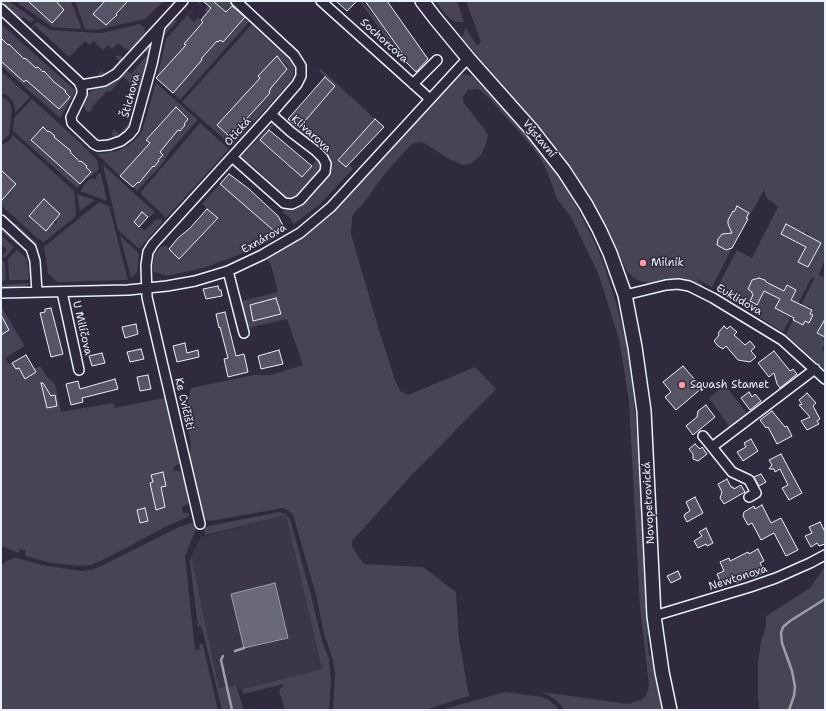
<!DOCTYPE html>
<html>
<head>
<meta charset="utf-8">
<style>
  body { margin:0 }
  #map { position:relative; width:826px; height:711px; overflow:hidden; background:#2f2a3d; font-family:"Shantell Sans",sans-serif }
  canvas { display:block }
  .frame { position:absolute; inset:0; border:2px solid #e8f1f8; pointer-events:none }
</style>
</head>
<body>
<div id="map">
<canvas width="826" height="711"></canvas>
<div class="frame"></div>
</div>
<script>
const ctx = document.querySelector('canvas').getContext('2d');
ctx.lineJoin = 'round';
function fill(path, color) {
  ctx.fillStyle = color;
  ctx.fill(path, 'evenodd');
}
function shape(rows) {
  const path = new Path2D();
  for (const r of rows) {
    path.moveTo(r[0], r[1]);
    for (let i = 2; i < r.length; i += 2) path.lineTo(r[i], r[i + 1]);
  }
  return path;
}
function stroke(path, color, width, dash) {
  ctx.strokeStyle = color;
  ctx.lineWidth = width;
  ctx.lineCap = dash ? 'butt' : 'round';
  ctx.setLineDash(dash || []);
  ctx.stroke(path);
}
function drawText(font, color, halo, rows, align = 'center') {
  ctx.font = font + ' "Shantell Sans",sans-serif';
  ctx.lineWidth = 3;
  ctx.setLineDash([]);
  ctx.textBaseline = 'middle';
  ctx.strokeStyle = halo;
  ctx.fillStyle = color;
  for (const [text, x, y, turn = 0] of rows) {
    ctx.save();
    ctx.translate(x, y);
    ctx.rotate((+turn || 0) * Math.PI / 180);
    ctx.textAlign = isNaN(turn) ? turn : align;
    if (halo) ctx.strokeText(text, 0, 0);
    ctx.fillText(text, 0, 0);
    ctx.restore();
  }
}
fill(shape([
  [286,515,322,669,237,690,235,685,219,688,191,556,201,537]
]), '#3b3749');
fill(shape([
  [1,1,8,1,34,19,31,23,23,17,19,21,1,5],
  [15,1,28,1,52,23,59,4,56,1,71,1,81,27,80,29,52,27],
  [75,1,105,1,94,14,106,25,111,20,112,21,126,4,127,4,130,1,164,1,145,19,96,30,85,29],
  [200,1,203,1,208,5,212,1,229,1,233,4,226,11,218,4,213,9,211,8,206,12,205,10,208,6,202,1,198,5,197,4],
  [362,1,377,20,378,19,384,26,383,28,396,47,398,46,401,50,415,40,417,43,403,58,396,52,361,3],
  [435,1,457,1,464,22,455,22,446,15],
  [466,1,825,1,825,260,819,274,820,276,825,277,825,325,821,326,817,333,824,337,823,339,825,342,822,350,825,352,825,370,786,335,793,320,798,323,799,325,800,324,803,325,809,313,813,309,809,306,806,308,801,305,814,279,812,277,783,332,716,290,737,250,752,258,778,207,767,198,764,190,748,219,746,218,749,213,737,207,734,212,732,211,728,220,728,224,729,228,733,230,731,235,722,234,718,238,717,245,726,250,732,248,712,287,695,278,704,286,702,288,689,282,675,280,650,283,640,281,634,278,627,271,604,220,572,168,548,136,462,38,466,27,469,34,477,45,481,42],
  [786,224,805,234,806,232,809,234,808,235,821,243,814,257,807,248,781,234],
  [763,278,765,280,766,282,762,296,757,305,750,301,753,295,752,291,748,287,752,280],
  [787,285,796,290,784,312,775,308,780,299,773,295,777,288,784,291],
  [193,9,193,10,188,16,194,22,198,18,203,22,200,26,218,42,235,30,246,16,247,17,245,19,249,22,180,100,173,93,202,60,201,59,216,43,184,44,186,45,156,78,160,66,166,39],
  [173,18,177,21,163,37,166,26],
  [37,22,51,30,96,33,103,33,139,24,145,28,144,30,148,33,131,51,125,49,118,43,112,49,108,45,103,50,93,41,90,45,85,41,69,57,35,26,30,31,29,30],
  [253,23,257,26,255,28,291,61,294,68,294,73,291,81,232,146,182,102],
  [277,56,289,67,270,87,272,88,269,92,270,93,230,137,217,125,260,78],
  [1,24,76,91,60,118,1,66,1,61,24,82,26,80,59,109,70,97,65,92,66,91,60,86,59,87,49,77,49,76,44,71,43,72,35,69,14,50,15,49,9,44,8,45,3,40,1,42],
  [149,44,152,44,142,86,139,90,123,77,110,92,107,91,91,108,93,110,89,112,86,111,83,103,85,96,88,93,96,88,113,82,126,70,131,74,148,54,144,50],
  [115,56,120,56,124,59,111,73,99,78,98,75,101,71,106,75,119,61],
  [321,69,375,119,338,159,346,167,349,164,353,169,319,205,294,224,289,217,282,212,287,207,292,207,330,161,327,156,317,146,286,121,288,119,299,128,335,86,319,71],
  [1,71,30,97,15,113,15,108,13,101,7,95,1,93],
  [463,74,472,76,482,86,541,150,555,169,567,188,592,237,603,262,615,300,625,336,631,372,639,457,649,634,647,635,649,656,653,656,663,710,565,710,555,699,542,692,628,704,641,700,645,697,648,691,649,685,640,608,629,401,619,339,598,273,571,217,557,199,547,171,539,156,527,141,491,100,480,90,476,89,468,90,463,97,463,101,466,106,485,130,488,135,486,144,481,155,470,164,463,165,451,160,424,143,418,142,412,144,387,171,363,204,355,212,352,217,351,234,379,330,395,380,400,391,408,395,475,367,496,389,410,477,352,541,352,546,354,550,364,564,423,567,456,592,459,639,469,696,425,710,333,710,335,675,333,660,324,634,316,595,293,515,288,510,282,508,211,521,202,519,187,456,189,455,191,444,185,414,191,388,254,375,271,375,303,365,287,319,248,328,242,301,278,292,271,265,266,258,286,247,333,212,456,78],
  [156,83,198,120,170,151,163,163,137,191,133,187,138,182,139,183,153,166,154,167,158,160,159,151,170,141,169,140,188,119,176,107,146,140,150,143,120,176,97,154,117,151,129,145,137,138,142,131],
  [1,97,6,99,9,102,12,109,9,135,1,142],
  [32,99,88,150,89,152,97,160,99,169,93,175,87,178,77,188,13,131,14,118],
  [42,128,64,147,65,146,71,151,70,152,80,162,82,161,87,166,86,167,91,172,80,184,31,140],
  [132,119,134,121,130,130,119,138,114,137,112,134,113,130,114,129,119,134],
  [200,123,229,149,166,218,141,194,141,192],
  [271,125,274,125,260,140,287,165,288,165,302,177,319,157,323,169,295,199,288,201,278,194,280,191,251,164,244,163,241,157],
  [13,135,74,191,76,214,75,217,44,242,38,239,1,205,1,200,16,184,1,170,1,145,9,141],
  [44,199,60,214,55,220,57,222,56,224,53,222,45,230,29,216],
  [103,165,155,212,149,218,142,212,134,222,145,231,155,220,160,219,163,221,140,248,138,248,118,230],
  [99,173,101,174,107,201,80,191,87,181,93,178,95,179],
  [220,184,269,226,270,225,278,236,268,242,236,256,203,268,167,276,154,272,152,268,155,254,161,246,162,247,165,245,179,259,218,219,202,204],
  [77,194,95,200,80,211],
  [99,202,109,206,128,280,57,282,48,273,44,247],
  [15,223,38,244,36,246,13,226],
  [1,227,20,243,17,245,1,231],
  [1,235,14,247,5,258,2,256,7,250,1,244],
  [120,236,139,253,137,272,131,278],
  [17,250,27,259,29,279,27,280,9,280,8,259],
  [1,259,5,263,6,280,1,282],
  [28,283,30,284,24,286,1,288,1,285],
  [1,306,24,345,23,347,5,358,9,364,12,363,16,369,19,368,25,378,36,372,34,369,40,366,48,378,55,384,61,411,60,412,113,403,115,408,168,397,182,460,179,464,173,467,174,471,179,471,185,475,190,499,188,504,182,507,183,513,189,513,188,517,167,526,109,557,91,565,80,566,51,563,25,556,26,551,20,549,19,553,1,546,1,335,9,330,1,315],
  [151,475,166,486,161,487,165,507,156,509,150,483,153,482],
  [145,508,148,521,140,523,137,510],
  [725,385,748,415,731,429,709,398],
  [279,512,286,514,290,519,311,595,322,641,329,659,331,682,329,710,285,710,279,691,284,684,243,694,242,689,322,669,286,515,205,535,204,527],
  [191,523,196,524,197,527,185,556,195,650,200,649,199,643,203,645,218,710,1,710,1,567,6,561,14,558,17,558,42,565,81,571,91,570,99,567,179,527],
  [191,556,219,688,236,685,244,710,222,710,204,636,201,626,198,626,190,562],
  [825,566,825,710,759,710,758,693,758,664,761,640,764,633,766,625,766,616,810,588],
  [505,692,542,697,549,700,557,707,559,710,441,710]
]), '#464455');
const water = shape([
  [275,583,288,638,244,648,231,594,275,583]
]);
fill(water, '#696978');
stroke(water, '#9c9fab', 1);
stroke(shape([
  [235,651,244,648],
  [223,656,221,660,232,710],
  [789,710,794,696,795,687,792,671,782,643,781,633,783,627,790,621,825,599]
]), '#9c9fab', 2.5);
const building = shape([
  [28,1,56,1,64,10,52,23,28,1],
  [105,1,128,1,116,14,117,15,106,25,93,14,105,1],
  [203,1,213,1,226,12,232,6,245,17,223,42,220,40,218,42,217,41,201,59,202,60,173,93,156,78,186,45,184,44,203,22,201,20,211,8,203,1],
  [336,1,357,1,347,11,336,1],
  [365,1,387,1,428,59,416,72,403,59,405,57,365,1],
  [1,38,8,45,9,44,24,59,25,58,36,68,38,67,43,72,44,71,54,82,66,91,65,92,70,97,59,109,26,80,24,82,1,61,1,38],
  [277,56,287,69,271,88,269,92,270,93,230,137,217,125,260,78,258,76,277,56],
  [325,77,335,86,299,128,288,119,325,77],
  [176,107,188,119,184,124,185,125,180,131,178,130,160,152,163,155,158,160,159,161,154,167,153,166,139,183,138,182,133,187,120,176,150,143,146,140,176,107],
  [375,119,384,127,346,167,338,160,375,119],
  [43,127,48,132,49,131,55,136,54,137,71,151,70,152,80,162,81,161,87,166,86,167,91,172,80,184,31,140,43,127],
  [269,130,312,166,302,177,260,140,269,130],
  [1,170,16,184,1,201,1,170],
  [229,174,249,189,278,216,285,229,276,235,273,230,220,184,229,174],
  [44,199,60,214,46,231,29,216,44,199],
  [737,206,749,213,746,218,748,219,732,248,726,250,717,245,718,239,722,234,732,233,728,224,728,220,733,211,734,212,737,206],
  [207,209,218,218,179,259,169,249,178,238,190,228,207,209],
  [142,212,148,217,139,227,134,222,142,212],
  [786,224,821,243,808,267,798,262,806,247,781,234,786,224],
  [759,278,765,280,766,282,784,291,787,285,796,290,791,300,812,310,810,314,813,315,809,323,805,321,803,325,793,320,794,318,775,308,780,299,764,291,757,305,750,301,753,295,751,291,748,289,752,280,759,278],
  [218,286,219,290,221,290,222,296,206,299,203,289,218,286],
  [276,298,281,314,253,321,250,305,276,298],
  [51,308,63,354,51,357,40,313,45,312,45,309,51,308],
  [225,312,236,356,244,354,248,372,228,377,224,359,228,358,220,327,219,328,216,314,225,312],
  [1,315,9,330,1,335,1,315],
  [825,319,825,337,817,333,825,319],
  [136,324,138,334,125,338,122,327,136,324],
  [724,326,727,329,730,326,737,332,734,335,745,345,750,341,755,347,751,351,756,357,750,362,738,360,726,346,723,349,718,346,714,341,719,335,718,333,724,326],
  [185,343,187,353,198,350,199,357,177,362,173,346,185,343],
  [141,349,144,359,130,362,127,352,141,349],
  [279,350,283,364,261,369,258,356,279,350],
  [774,351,790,371,793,369,797,374,780,388,777,384,774,373,769,377,758,363,774,351],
  [102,353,105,363,92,366,89,356,102,353],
  [26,355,36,372,25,379,19,368,16,369,12,363,26,355],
  [683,366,702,388,676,410,665,397,671,392,663,382,683,366],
  [148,375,151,389,140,391,137,377,148,375],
  [115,379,118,389,82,398,83,402,71,405,66,384,78,381,80,389,115,379],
  [41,383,43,383,51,396,55,395,57,406,47,408,41,383],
  [749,392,752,397,755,394,761,401,750,410,741,398,749,392],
  [807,393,816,403,813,406,820,419,817,421,819,424,807,430,801,421,810,417,799,405,802,404,799,400,807,393],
  [706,405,715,417,693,435,686,426,697,417,698,411,706,405],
  [772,411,785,427,787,426,792,436,777,444,768,427,766,428,760,420,772,411],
  [751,439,758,451,743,461,737,452,746,447,744,443,751,439],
  [695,444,700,449,702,447,707,454,698,461,693,459,693,454,689,449,695,444],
  [781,454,802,493,789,500,782,488,788,485,780,469,775,472,774,469,769,469,772,465,769,460,781,454],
  [163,472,166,486,161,487,165,507,156,510,150,483,153,482,151,475,163,472],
  [761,474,766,482,759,486,754,477,761,474],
  [727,479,731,487,733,487,734,489,741,485,745,492,724,504,720,498,722,492,718,484,727,479],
  [695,497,703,513,687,522,684,516,685,514,690,511,686,502,695,497],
  [762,505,771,523,781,518,798,550,786,556,774,533,761,540,752,523,748,525,743,516,744,512,754,506,755,509,762,505],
  [145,508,148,521,140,523,137,510,145,508],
  [820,522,825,532,825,544,819,546,817,543,811,547,805,536,812,533,809,527,820,522],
  [706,528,713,543,707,546,706,544,698,548,694,541,702,536,699,532,706,528],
  [758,549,764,561,760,563,765,572,754,577,753,575,736,583,733,577,722,583,720,581,717,574,724,571,720,562,729,558,730,561,748,552,749,554,758,549],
  [678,571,681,578,671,583,667,576,678,571]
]);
fill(building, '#575565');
stroke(building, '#e8f1f8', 1);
const minor = shape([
  [321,1,430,99],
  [1,9,79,82,82,89,82,94,71,117,72,123,94,144,98,146,109,145,121,141,129,135,134,129,152,64,160,26],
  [413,84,437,60],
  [81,85,104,81,116,74,183,1],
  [232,157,284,203,292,204,300,200,325,172,326,164,323,158,316,151,291,132,271,114],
  [1,220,31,248,35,261,37,292],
  [228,271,244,333],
  [62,292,79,370],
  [1,293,128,290,167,286,195,281,228,271,262,255,300,233,331,207,468,58],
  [625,295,666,285,678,284,689,286,713,298,782,340,825,379],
  [703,436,712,447],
  [749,497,756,493,749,480,732,472,712,447,815,369],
  [200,524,147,297,146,265,148,252,153,244,271,114,297,84,301,76,301,66,294,55,236,1],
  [654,616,750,587,776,578,810,563,825,555]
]);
const secondary = shape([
  [422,1,435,18,468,58,531,129,564,171,586,205,599,229,610,253,625,295,635,347,644,411,654,616,662,672,670,710]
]);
stroke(minor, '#e8f1f8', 12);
stroke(secondary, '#e8f1f8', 16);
stroke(minor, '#2f2a3d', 9);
stroke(secondary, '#2f2a3d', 13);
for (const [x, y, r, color] of [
  [643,263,4,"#ff9aa2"],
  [682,385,4,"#ff9aa2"]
]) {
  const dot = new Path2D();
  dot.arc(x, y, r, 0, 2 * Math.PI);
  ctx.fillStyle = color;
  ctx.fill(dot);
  stroke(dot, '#2f2a3d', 1.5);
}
drawText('11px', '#e8f1f8', '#2f2a3d', [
  ["Sochorcova",384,41,42],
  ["Štichova",131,96,-75],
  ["Otická",238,132,-48],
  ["Klivarova",311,134,42],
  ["Výstavní",539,139,50],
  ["Exnárova",264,239,-29],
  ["Euklidova",739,300,30],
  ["U Milíčova",82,328,77],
  ["Ke Cvičišti",184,404,77],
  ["Novopetrovická",649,503,-93],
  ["Newtonova",738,578,-18]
]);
drawText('11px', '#e8f1f8', '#2f2a3d', [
  ["Milník",651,263],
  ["Squash Stamet",690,385]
], 'left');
</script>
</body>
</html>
